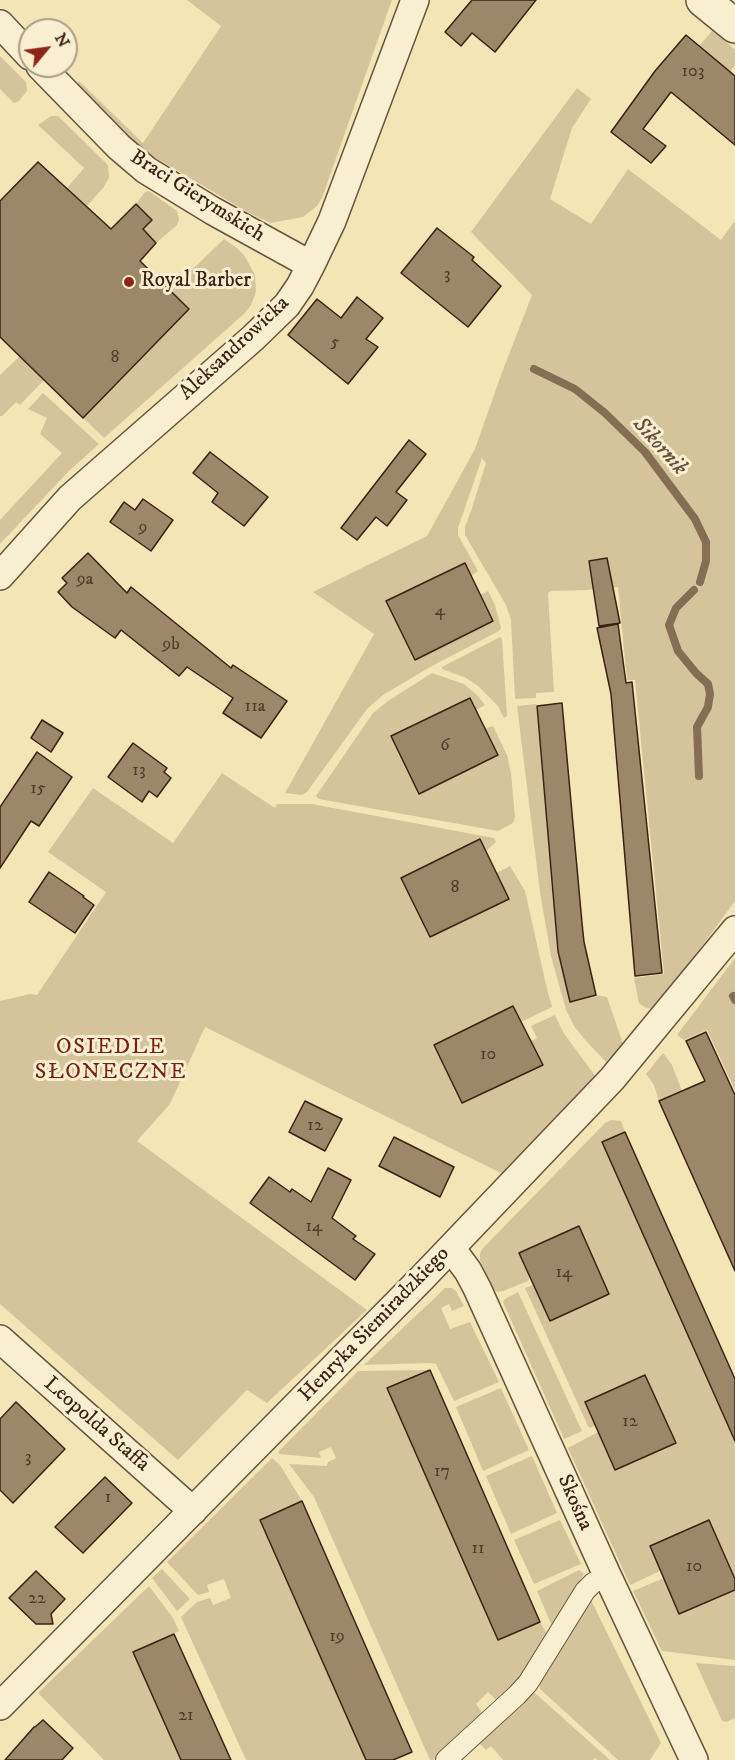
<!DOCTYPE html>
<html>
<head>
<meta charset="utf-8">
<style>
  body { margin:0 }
  #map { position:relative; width:735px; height:1760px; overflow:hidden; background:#f4e5b7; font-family:"IM FELL DW Pica",serif }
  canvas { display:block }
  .north { position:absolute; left:18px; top:18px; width:60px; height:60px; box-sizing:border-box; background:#f8eed0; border:2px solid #ad9c85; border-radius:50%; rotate:61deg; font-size:16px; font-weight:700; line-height:24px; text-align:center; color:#3d2115 }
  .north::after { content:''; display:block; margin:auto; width:21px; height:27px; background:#8f2418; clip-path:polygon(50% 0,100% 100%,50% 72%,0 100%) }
</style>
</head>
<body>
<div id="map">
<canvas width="735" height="1760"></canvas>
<div class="north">N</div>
</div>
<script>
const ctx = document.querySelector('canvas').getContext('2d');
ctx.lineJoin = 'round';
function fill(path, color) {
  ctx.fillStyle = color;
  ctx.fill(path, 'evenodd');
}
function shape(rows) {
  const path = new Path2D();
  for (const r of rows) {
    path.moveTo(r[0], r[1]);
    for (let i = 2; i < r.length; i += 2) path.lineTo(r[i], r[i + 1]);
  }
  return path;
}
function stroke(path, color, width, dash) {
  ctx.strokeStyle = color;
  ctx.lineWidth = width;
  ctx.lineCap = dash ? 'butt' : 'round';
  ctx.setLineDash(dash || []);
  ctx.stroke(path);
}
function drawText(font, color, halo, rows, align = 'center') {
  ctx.font = font + ' "IM FELL DW Pica",serif';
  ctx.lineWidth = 6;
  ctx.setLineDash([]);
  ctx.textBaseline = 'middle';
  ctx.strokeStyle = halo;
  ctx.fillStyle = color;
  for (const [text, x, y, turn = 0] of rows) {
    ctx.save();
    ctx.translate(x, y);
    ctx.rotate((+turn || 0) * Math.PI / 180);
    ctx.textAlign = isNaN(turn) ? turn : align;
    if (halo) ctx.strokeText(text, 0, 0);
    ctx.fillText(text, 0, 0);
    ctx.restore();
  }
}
fill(shape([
  [187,0,392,0,322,198,317,206,303,217,271,223,249,213,144,151,129,139,78,89,77,84,79,81,143,143,221,26],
  [713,30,735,50,735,65,730,72,699,46],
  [0,56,26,82,27,91,19,101,14,103,0,89],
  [577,88,591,99,572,128,550,199,591,224,628,169,721,240,734,222,735,223,735,901,658,1006,653,1009,646,1008,639,1003,634,978,664,974,635,680,627,680,618,587,586,590,551,591,548,593,554,692,536,693,536,698,515,699,511,620,506,605,465,535,465,527,472,508,486,463,482,458,458,528,458,535,478,571,471,576,415,660,493,622,480,595,488,591,495,605,501,628,499,631,430,667,383,695,367,709,307,792,302,795,285,793,374,634,313,592,427,536,475,449,501,375,532,295,471,232],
  [51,116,58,116,108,165,109,178,103,188,87,206,67,188,84,168,38,125],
  [149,191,177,211,179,220,177,225,156,243,143,229,152,220,136,204,145,192],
  [224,239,238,249,244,255,255,275,256,292,251,305,245,313,104,438,83,418,170,291],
  [20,356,44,380,20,405,16,402,2,416,0,416,0,375],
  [43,393,99,444,68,472,0,544,0,520,62,453,40,434,47,418,28,409],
  [500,637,502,639,507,716,504,718,498,706,478,686,466,678,442,669,442,667],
  [432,673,464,684,478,696,485,705,476,710,469,698,391,736,420,793,498,755,485,729,493,726,507,755,511,773,515,817,513,823,498,831,319,799,316,796,373,713,388,701],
  [536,704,557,946,570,1002,596,995,607,997,624,1047,608,1064,586,1041,574,1026,566,1010,551,956,540,892,517,706],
  [222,773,275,808,277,804,312,804,494,838,496,842,486,851,480,839,401,878,430,937,509,899,496,873,510,866,525,891,547,989,552,1007,521,1022,513,1006,435,1045,463,1103,542,1065,531,1041,537,1038,531,1026,555,1015,563,1032,596,1077,505,1175,205,1027,170,1104,137,1141,367,1310,267,1403,247,1390,178,1460,0,1304,0,1001,30,994,37,995,106,892,48,852,93,788,173,843],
  [735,958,735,1090,707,1030,684,1040,677,1035],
  [663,1053,672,1065,682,1091,659,1101,654,1085,646,1074],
  [611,1120,621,1121,625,1132,602,1142,735,1441,735,1579,728,1563,722,1565,720,1544,709,1520,650,1546,660,1570,658,1572,630,1585,568,1448,598,1432,616,1470,656,1399,645,1375,585,1402,596,1425,590,1428,588,1426,525,1288,533,1285,550,1321,609,1294,579,1226,519,1253,530,1277,528,1281,503,1291,498,1292,494,1290,480,1260,480,1254,482,1249,605,1123],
  [445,1288,452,1288,456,1291,464,1306,452,1311,449,1304,441,1308,450,1329,470,1322,499,1382,454,1401,436,1364,431,1363,364,1365],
  [518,1292,582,1431,564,1439,503,1302,505,1299],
  [430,1370,387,1388,498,1640,540,1622,547,1634,517,1681,497,1701,488,1692,476,1704,483,1714,433,1760,430,1760,314,1497,289,1464,327,1466,328,1462,336,1458,331,1447,319,1452,321,1458,280,1454,278,1452,358,1371],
  [501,1388,529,1450,483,1471,456,1407],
  [532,1456,557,1513,511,1534,486,1476],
  [272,1458,280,1465,302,1501,261,1520,366,1760,246,1760,181,1617,197,1602,210,1598,213,1605,231,1598,224,1579,207,1585,209,1592,198,1595,167,1562],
  [560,1520,581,1564,534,1584,514,1540],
  [162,1569,190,1599,177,1611,152,1578],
  [579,1570,584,1574,552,1626,537,1591],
  [664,1578,680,1614,735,1590,735,1660,662,1651,633,1591],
  [149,1586,173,1618,179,1631,133,1652,181,1760,104,1760,38,1693],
  [591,1600,661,1743,650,1760,618,1760,540,1689,539,1683],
  [696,1663,735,1666,735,1718,727,1722,722,1721],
  [530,1693,535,1693,610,1760,598,1760,595,1758,593,1760,503,1760,491,1746,486,1750,478,1742]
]), '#d5c49b');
stroke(shape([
  [534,369,575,389,605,413,645,452,695,519,706,542,706,561,700,582],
  [694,590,676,608,669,625,678,651,696,673,708,684,710,694,708,707,697,727,699,776],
  [733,996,735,1000]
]), '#866e55', 8);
const building = shape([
  [472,0,536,0,495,52,472,33,461,46,445,32,472,0],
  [686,35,735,76,735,145,671,92,643,129,666,146,651,163,611,132,655,71,686,35],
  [38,162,111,229,136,204,152,220,143,229,156,243,140,261,189,309,83,418,0,337,0,201,38,162],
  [437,228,474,257,472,260,501,286,468,327,401,273,437,228],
  [357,297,383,318,366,339,378,347,348,384,288,335,317,299,341,318,357,297],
  [409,440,426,454,396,492,407,500,387,526,376,517,357,540,341,528,409,440],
  [210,452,268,497,244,526,212,502,218,493,193,473,210,452],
  [143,499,173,520,151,551,110,522,124,502,135,510,143,499],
  [88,553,127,593,131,587,231,668,233,665,287,701,261,738,223,713,233,698,187,667,179,676,121,630,115,638,72,607,58,592,67,583,62,578,88,553],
  [607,558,620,623,599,626,589,561,607,558],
  [465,563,493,621,415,660,386,601,465,563],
  [618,624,626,683,632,682,662,973,635,976,611,694,597,628,618,624],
  [470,698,498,755,419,794,391,736,470,698],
  [562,703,582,923,584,942,596,995,570,1002,558,951,537,706,562,703],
  [42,720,63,733,51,752,31,738,42,720],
  [133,743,167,768,164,772,171,778,157,797,149,791,142,802,108,777,133,743],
  [37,752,72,777,39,826,31,821,0,868,0,807,37,752],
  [480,839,509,899,430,937,401,878,480,839],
  [49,872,84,896,83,897,94,905,75,933,29,902,49,872],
  [513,1006,543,1065,462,1103,434,1045,513,1006],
  [706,1032,735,1095,735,1271,659,1101,705,1081,686,1041,706,1032],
  [305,1101,342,1119,325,1151,289,1132,305,1101],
  [625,1132,735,1379,735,1441,602,1142,625,1132],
  [394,1137,454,1167,440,1197,379,1166,394,1137],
  [328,1168,351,1180,332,1218,356,1236,353,1239,375,1254,355,1280,250,1203,269,1177,290,1192,292,1189,311,1202,328,1168],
  [579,1226,609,1294,550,1321,519,1253,579,1226],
  [430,1370,540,1622,498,1640,387,1388,430,1370],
  [645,1375,676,1443,615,1470,585,1402,645,1375],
  [16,1402,65,1449,13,1503,0,1490,0,1419,16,1402],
  [105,1477,132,1503,83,1553,55,1527,105,1477],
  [302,1501,412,1752,393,1760,366,1760,260,1520,302,1501],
  [709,1520,735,1579,735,1590,679,1614,650,1546,709,1520],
  [36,1571,65,1599,51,1614,53,1624,36,1624,9,1598,36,1571],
  [174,1634,198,1687,231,1760,181,1760,133,1652,174,1634],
  [43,1720,73,1748,62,1760,5,1760,34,1727,35,1727,43,1720]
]);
fill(building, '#9c8769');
stroke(building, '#3d2115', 1.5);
const pedestrian = shape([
  [446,1760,517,1695,528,1683,585,1591,593,1583,607,1575]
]);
const minor = shape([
  [0,24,30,56],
  [40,66,119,147,146,170,213,211,311,265],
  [0,576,70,498,253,338,287,305,300,286,311,265,332,221,415,0],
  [451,1248,468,1271,477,1288,607,1575,694,1760],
  [0,1339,193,1511],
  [0,1706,423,1277,612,1079,735,930]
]);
const tertiary = shape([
  [703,0,735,26]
]);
stroke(pedestrian, '#6b523e', 22);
stroke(minor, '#6b523e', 30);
stroke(tertiary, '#6b523e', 36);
stroke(pedestrian, '#f8eed0', 20);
stroke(minor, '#f8eed0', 27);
stroke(tertiary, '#f8eed0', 33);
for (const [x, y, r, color] of [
  [129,282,6,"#8f2418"]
]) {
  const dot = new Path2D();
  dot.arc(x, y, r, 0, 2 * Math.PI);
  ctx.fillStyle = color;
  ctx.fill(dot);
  stroke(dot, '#f8eed0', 2);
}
drawText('18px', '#553a2a', null, [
  ["103",693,72],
  ["3",447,275],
  ["5",335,343],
  ["8",115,358],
  ["9",143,528],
  ["9a",85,580],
  ["4",440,611],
  ["9b",171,645],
  ["11a",255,707],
  ["6",445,746],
  ["13",139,771],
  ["15",38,789],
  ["8",455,888],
  ["10",488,1055],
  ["12",315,1126],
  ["14",314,1227],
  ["14",564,1273],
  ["12",630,1422],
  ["3",28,1458],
  ["17",442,1472],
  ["1",108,1498],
  ["11",478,1549],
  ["10",694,1567],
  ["22",37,1599],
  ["19",337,1637],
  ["21",186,1716]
]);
drawText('21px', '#3d2115', '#f8eed0', [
  ["Braci Gierymskich",197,197,32],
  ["Aleksandrowicka",235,349,-43],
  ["Henryka Siemiradzkiego",375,1325,-46],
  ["Leopolda Staffa",96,1425,41],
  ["Skośna",574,1503,66]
]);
drawText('21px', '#3d2115', '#f8eed0', [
  ["Royal Barber",141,282]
], 'left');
drawText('italic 22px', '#674e3a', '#f8eed0', [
  ["Sikornik",659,447,48]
]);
ctx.letterSpacing = '1.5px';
drawText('22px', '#7a1f14', '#f8eed0', [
  ["OSIEDLE",111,1048],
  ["SŁONECZNE",111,1073]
]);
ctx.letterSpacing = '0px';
</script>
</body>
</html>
